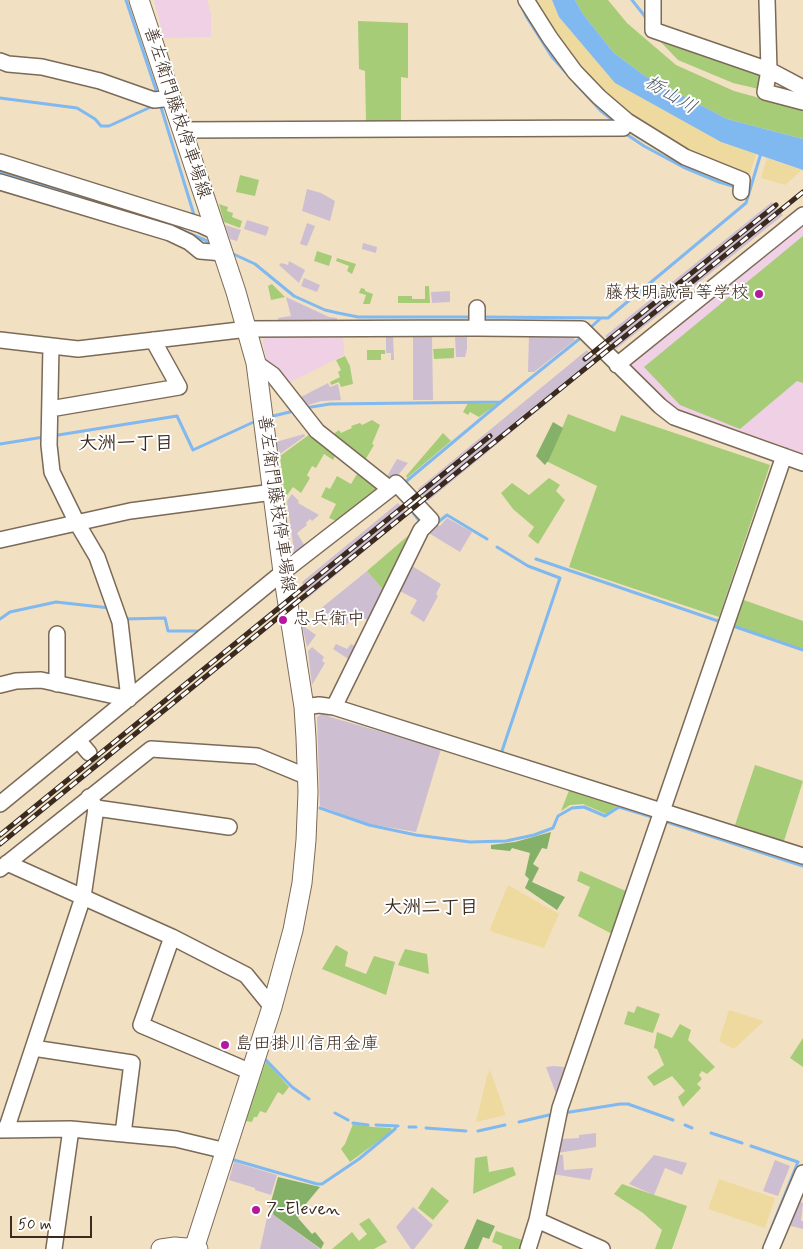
<!DOCTYPE html>
<html>
<head>
<meta charset="utf-8">
<style>
  body { margin:0 }
  #map { position:relative; width:803px; height:1249px; overflow:hidden; background:#f2e0c2; font-family:Mynerve,sans-serif }
  canvas { display:block }
  .scale { position:absolute; left:10px; top:1216px; width:82px; height:22px; box-sizing:border-box; border:2px solid #3b2a1e; border-top:0; padding-left:6px; font-size:15px; line-height:18px; white-space:nowrap; color:#3b2a1e; -webkit-text-stroke:4px #fff; paint-order:stroke }
</style>
</head>
<body>
<div id="map">
<canvas width="803" height="1249"></canvas>
<div class="scale">50 m</div>
</div>
<script>
const ctx = document.querySelector('canvas').getContext('2d');
ctx.lineJoin = 'round';
function fill(path, color) {
  ctx.fillStyle = color;
  ctx.fill(path, 'evenodd');
}
function shape(rows) {
  const path = new Path2D();
  for (const r of rows) {
    path.moveTo(r[0], r[1]);
    for (let i = 2; i < r.length; i += 2) path.lineTo(r[i], r[i + 1]);
  }
  return path;
}
function stroke(path, color, width, dash) {
  ctx.strokeStyle = color;
  ctx.lineWidth = width;
  ctx.lineCap = dash ? 'butt' : 'round';
  ctx.setLineDash(dash || []);
  ctx.stroke(path);
}
function drawText(font, color, halo, rows, align = 'center') {
  ctx.font = font + ' Mynerve,"Klee One",sans-serif';
  ctx.lineWidth = 4;
  ctx.setLineDash([]);
  ctx.textBaseline = 'middle';
  ctx.strokeStyle = halo;
  ctx.fillStyle = color;
  for (const [text, x, y, turn = 0] of rows) {
    ctx.save();
    ctx.translate(x, y);
    ctx.rotate((+turn || 0) * Math.PI / 180);
    ctx.textAlign = isNaN(turn) ? turn : align;
    if (halo) ctx.strokeText(text, 0, 0);
    ctx.fillText(text, 0, 0);
    ctx.restore();
  }
}
fill(shape([
  [154,0,207,0,211,14,211,37,164,38],
  [803,224,803,453,677,410,626,364],
  [343,333,344,355,285,385,266,360,262,335]
]), '#efd0e5');
fill(shape([
  [307,189,321,193,335,201,330,221,302,211],
  [772,202,783,215,616,349,605,336],
  [247,220,269,227,266,236,244,229],
  [307,223,315,226,307,246,300,244],
  [225,225,241,230,237,241,230,239],
  [363,243,377,247,376,253,362,249],
  [289,261,305,270,299,283,279,265,281,263,288,265],
  [304,278,320,285,317,292,301,286],
  [450,291,450,302,432,303,431,292],
  [286,297,329,317,337,318,337,323,279,324,278,318,291,316],
  [569,333,575,340,534,372,528,372,529,334],
  [386,335,393,335,394,360,391,360,391,353,386,353],
  [432,335,433,400,413,400,413,336],
  [467,335,467,349,465,357,456,357,455,336],
  [587,350,597,362,428,501,427,500,418,489],
  [328,383,330,387,338,384,341,400,321,401,305,406,299,398],
  [304,434,305,436,280,454,276,442],
  [397,459,408,463,393,481,386,478],
  [292,494,299,501,298,503,319,515,312,521,310,519,306,523,307,525,297,533,306,548,295,558,287,501],
  [398,503,408,515,307,599,302,582],
  [447,518,472,532,460,552,427,532,434,523,440,526],
  [409,564,441,584,436,594,438,596,424,622,410,613,417,600,396,589],
  [367,571,384,591,369,621,355,613,345,627,319,610],
  [302,625,316,635,307,647],
  [336,644,347,649,351,644,358,648,350,660,333,649],
  [312,647,324,657,322,661,325,663,312,685,308,651],
  [324,713,330,717,441,749,416,832,370,824,320,806,317,717],
  [554,1066,564,1067,567,1070,558,1099,546,1067],
  [596,1133,596,1147,557,1153,561,1139,579,1138,579,1135],
  [556,1155,563,1155,564,1170,593,1168,590,1180,552,1174],
  [654,1155,687,1163,682,1175,665,1168,654,1195,629,1184],
  [775,1160,790,1166,778,1196,763,1191],
  [234,1162,277,1175,271,1195,255,1190,255,1188,229,1180],
  [798,1201,803,1203,801,1221,803,1221,803,1229,787,1225],
  [413,1207,433,1225,414,1249,411,1249,396,1227],
  [269,1209,275,1216,320,1249,260,1249]
]), '#cdbed2');
fill(shape([
  [575,0,608,0,627,23,676,65,734,91,803,110,803,139,727,119,645,76,614,53,583,14],
  [358,21,408,23,408,78,401,77,401,121,366,121,365,71,359,69],
  [652,33,766,72,763,90,733,83,678,60],
  [240,175,259,180,255,196,236,192],
  [219,204,228,207,227,211,233,213,232,217,242,221,240,228,224,222],
  [803,236,803,383,797,381,740,429,680,405,644,367],
  [317,251,332,256,329,266,314,261],
  [337,258,356,264,352,274,347,271,349,266,336,261],
  [272,284,285,297,271,300,268,286],
  [425,286,429,286,430,303,398,303,398,296,412,296,412,299,425,299],
  [361,288,365,289,365,291,373,294,370,304,363,304,366,295,359,293],
  [454,348,454,358,434,359,433,349],
  [367,350,385,350,385,354,381,354,381,360,367,360],
  [345,356,350,366,353,384,341,387,339,382,331,385,330,382,340,377,338,372,341,370,336,360],
  [468,403,497,404,479,417,470,412,468,415,463,412],
  [568,414,615,432,621,415,770,465,719,617,569,567,597,486,548,462],
  [372,420,380,425,372,444,374,445,364,462,332,435,339,430,341,433,352,428,351,426,360,423,362,425],
  [443,433,451,441,407,478,406,476],
  [310,434,336,454,333,460,324,454,316,468,312,466,307,475,310,478,301,493,293,487,285,498,280,456],
  [357,474,380,489,341,523,329,518,336,504,321,497,326,487,330,489,337,476,351,484],
  [549,478,560,485,556,491,565,500,538,544,528,536,534,527,513,509,501,493,512,483,529,495],
  [410,534,414,537,384,591,367,571],
  [741,599,803,621,803,649,732,625],
  [755,765,803,781,784,841,735,825],
  [570,788,621,804,606,814,583,804,570,805,561,811],
  [580,871,628,892,614,935,578,916,590,887,577,881],
  [336,945,348,952,345,966,366,974,374,956,395,962,386,995,322,969],
  [405,949,427,954,429,974,398,965],
  [637,1006,660,1014,653,1033,624,1024,628,1011,634,1013],
  [680,1024,691,1030,688,1040,715,1067,707,1074,702,1071,699,1075,702,1079,697,1084,701,1088,683,1107,678,1097,685,1091,672,1076,654,1086,647,1077,664,1065,657,1049,654,1048,657,1032,672,1038],
  [803,1038,803,1067,790,1058],
  [266,1061,289,1087,283,1095,278,1092,266,1113,260,1111,257,1117,254,1117,252,1122,245,1121],
  [353,1124,373,1127,391,1128,392,1131,350,1162,341,1149,345,1144],
  [487,1156,489,1172,513,1167,516,1175,473,1194,475,1158],
  [622,1184,687,1206,672,1249,655,1249,662,1230,643,1213,614,1194],
  [432,1187,449,1201,433,1220,418,1208],
  [369,1218,387,1242,374,1249,332,1249,352,1232,359,1241,367,1234,359,1224],
  [496,1231,528,1242,525,1249,502,1249,502,1246,492,1242]
]), '#a6cc77');
fill(shape([
  [553,422,563,428,548,462,547,462,545,465,536,456],
  [551,832,547,849,542,848,533,864,539,868,532,882,565,897,557,910,525,888,529,879,525,875,530,853,512,848,510,851,491,849,491,845,515,842],
  [278,1177,320,1187,305,1205,306,1210,298,1218,312,1234,315,1232,324,1243,321,1249,275,1216,269,1209],
  [477,1219,495,1226,489,1239,483,1237,478,1249,464,1249]
]), '#84b068');
fill(shape([
  [533,0,552,0,559,17,616,83,721,142,756,154,749,177,697,157,635,121,592,83,541,17],
  [767,158,802,170,785,185,761,178],
  [508,885,559,914,544,948,492,932,490,929],
  [729,1010,764,1021,734,1049,719,1041],
  [490,1070,506,1115,476,1122,487,1076],
  [719,1179,775,1198,765,1228,708,1209]
]), '#eeda9e');
fill(shape([
  [552,0,575,0,583,14,614,53,645,76,727,119,803,139,803,170,721,142,615,83,559,17]
]), '#80b8f0');
stroke(shape([
  [126,0,157,93],
  [632,0,647,19],
  [521,5,526,16,552,57,569,76],
  [575,83,601,111,615,122],
  [0,98,77,108,95,119,101,126,109,126,153,106],
  [160,104,195,218],
  [623,132,644,146,683,167,719,182,736,187],
  [0,172,159,222],
  [174,227,212,243],
  [229,252,255,264,294,296,325,310,338,313,358,317,472,317],
  [481,317,608,318,746,203,761,153],
  [589,329,601,318],
  [305,408,330,404,501,402,583,336],
  [269,417,294,411],
  [52,436,177,416,193,450,258,420],
  [0,444,44,437],
  [403,484,501,402],
  [408,506,421,523],
  [437,523,447,515,487,539],
  [497,547,528,566,560,578,501,754,502,754],
  [536,559,718,621],
  [0,619,10,612,56,602,110,608],
  [124,619,165,618,168,631,203,631],
  [733,626,803,650],
  [320,808,369,825,416,835,470,842,506,841,534,835,553,828,558,816,572,808,584,807,605,816,619,807,652,817],
  [667,822,803,866],
  [266,1060,292,1087,309,1099],
  [335,1113,348,1120],
  [564,1113,620,1104,628,1104,673,1120],
  [519,1122,549,1115],
  [353,1123,368,1125],
  [376,1125,398,1126],
  [685,1125,692,1128],
  [409,1127,416,1127],
  [426,1128,466,1131],
  [478,1131,505,1125],
  [711,1133,742,1143],
  [751,1146,798,1162,763,1249],
  [234,1160,317,1184,322,1184,359,1159,388,1135,395,1129,396,1126]
]), '#80b8f0', 3);
stroke(shape([
  [89,753,102,770]
]), '#cdbca1', 15, [15, 8]);
const minor = shape([
  [526,0,550,38,575,72,599,97,627,121,685,157,742,180,741,192],
  [653,0,653,30,769,70,803,88],
  [767,0,769,70,765,92,803,102],
  [0,61,8,64,42,67,100,81,154,100,172,98],
  [182,130,623,128,627,121],
  [0,162,201,225,216,232],
  [0,182,170,233,189,242,200,251,223,253],
  [477,328,477,308],
  [0,340,78,349,248,329,477,328,582,329,660,406,674,417,803,463],
  [51,346,49,445,52,472,77,523,97,557,120,622,129,699],
  [256,363,273,375,317,431,390,489],
  [617,365,803,215],
  [50,409,179,387,153,340],
  [0,540,130,511,273,492],
  [57,634,57,684],
  [0,685,16,681,41,680,129,699],
  [304,707,319,705,334,707,803,856],
  [78,740,89,753],
  [0,804,283,572,390,489,396,483,431,520,421,530,334,707],
  [96,808,229,827],
  [7,863,172,937,246,975,272,1007],
  [0,869,151,749,257,756,308,777],
  [172,937,141,1025,251,1072],
  [33,1048,132,1063,123,1134],
  [0,1130,71,1129,176,1139,226,1151],
  [6,1130,83,897,96,808,89,797],
  [537,1220,602,1249],
  [54,1249,71,1129],
  [528,1249,537,1220,560,1108,784,456],
  [771,1249,803,1173]
]);
const major = shape([
  [139,0,236,292,256,363,283,572,304,707,306,738,308,792,306,840,302,883,293,930,272,1007,194,1249],
  [161,1249,175,1247,198,1249]
]);
stroke(minor, '#7b6a57', 18);
stroke(major, '#7b6a57', 21);
stroke(minor, '#fff', 15);
stroke(major, '#fff', 19);
const rail = shape([
  [585,359,776,205],
  [0,835,490,436],
  [0,844,280,616,803,192]
]);
stroke(rail, '#3b2a1e', 5);
stroke(rail, '#fff', 3, [9]);
for (const [x, y, r, color] of [
  [759,294,5,"#b5179e"],
  [283,620,5,"#b5179e"],
  [225,1045,5,"#b5179e"],
  [256,1210,5,"#b5179e"]
]) {
  const dot = new Path2D();
  dot.arc(x, y, r, 0, 2 * Math.PI);
  ctx.fillStyle = color;
  ctx.fill(dot);
  stroke(dot, '#fff', 2);
}
drawText('18px', '#3b2a1e', '#fff', [
  ["善左衛門藤枝停車場線",176,113,72],
  ["善左衛門藤枝停車場線",275,504,82]
]);
drawText('18px', '#3b2a1e', '#fff', [
  ["藤枝明誠高等学校",749,294,"right"],
  ["忠兵衛中",293,620],
  ["島田掛川信用金庫",235,1045],
  ["7-Eleven",266,1210]
], 'left');
drawText('italic 19px', '#535c68', '#fff', [
  ["栃山川",670,96,31]
]);
drawText('bold 19px', '#3b2a1e', '#fff', [
  ["大洲一丁目",126,445],
  ["大洲二丁目",431,909]
]);
</script>
</body>
</html>
